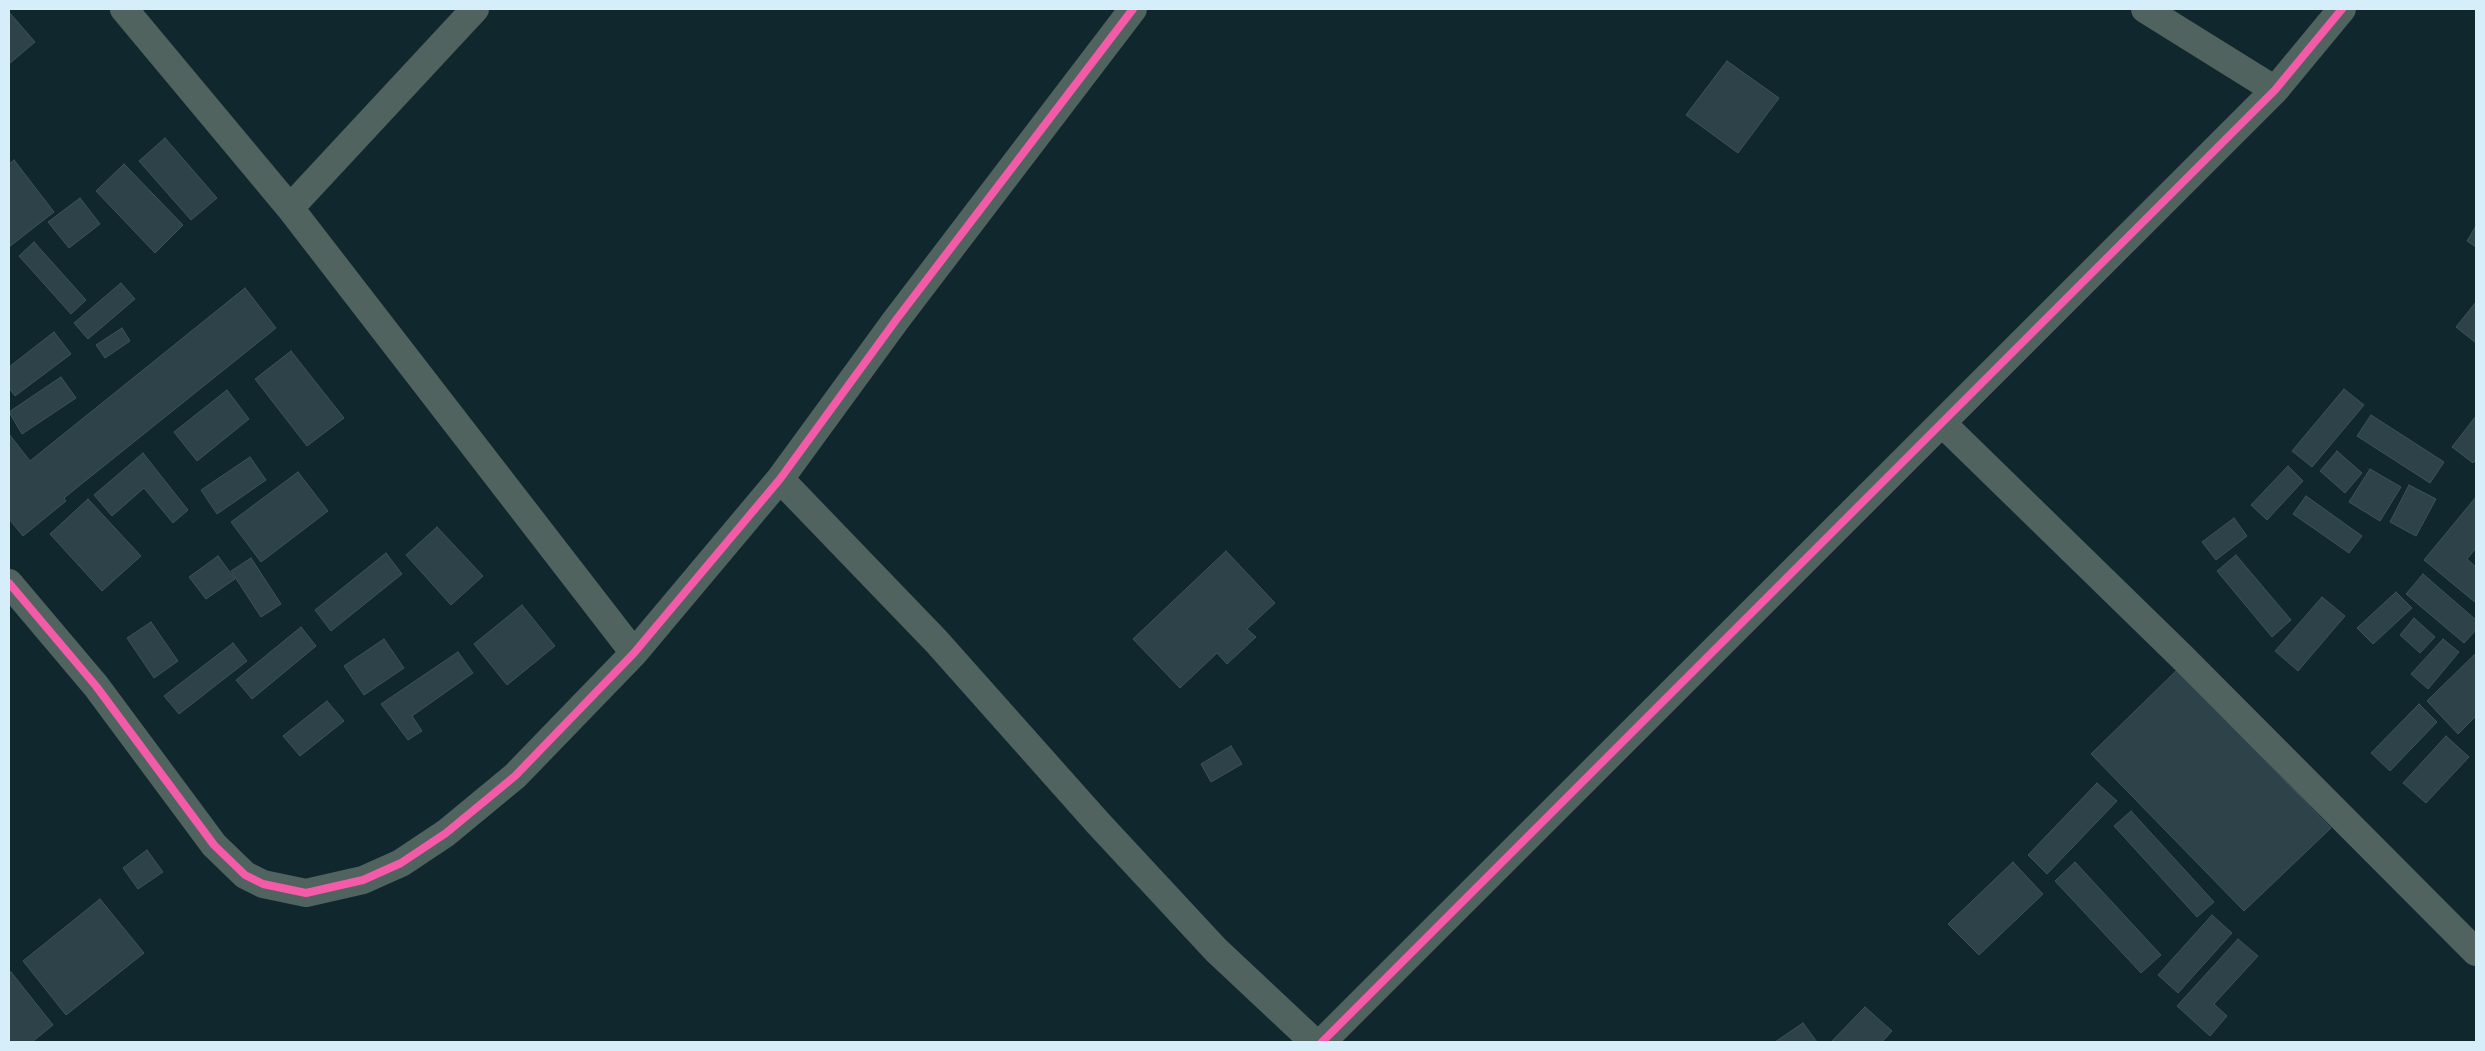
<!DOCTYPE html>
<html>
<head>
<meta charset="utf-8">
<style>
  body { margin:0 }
  #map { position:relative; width:2485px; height:1051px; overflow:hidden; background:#11272e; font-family:"Golos Text",sans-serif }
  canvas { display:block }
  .frame { position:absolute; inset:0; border:10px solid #d5eef9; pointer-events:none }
</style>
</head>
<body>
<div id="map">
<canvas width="2485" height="1051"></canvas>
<div class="frame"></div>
</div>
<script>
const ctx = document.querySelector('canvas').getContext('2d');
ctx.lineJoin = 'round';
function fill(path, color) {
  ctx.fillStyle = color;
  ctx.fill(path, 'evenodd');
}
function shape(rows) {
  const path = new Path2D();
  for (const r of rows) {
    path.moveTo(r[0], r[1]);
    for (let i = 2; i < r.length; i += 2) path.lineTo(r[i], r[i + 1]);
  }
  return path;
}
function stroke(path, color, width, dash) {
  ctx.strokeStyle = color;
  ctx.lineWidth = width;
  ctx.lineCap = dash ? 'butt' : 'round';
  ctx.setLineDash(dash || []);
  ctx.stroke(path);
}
const building = shape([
  [9,12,35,42,9,64,9,12],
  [1727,61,1779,98,1738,153,1686,115,1727,61],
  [165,138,217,198,191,220,139,161,165,138],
  [14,160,54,212,9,247,9,164,14,160],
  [124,164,183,225,155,253,96,191,124,164],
  [80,198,100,224,69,248,48,222,80,198],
  [2476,226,2476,247,2467,241,2476,226],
  [34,242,86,300,71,314,19,256,34,242],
  [121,283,135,299,88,339,74,323,121,283],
  [245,288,276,328,64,498,66,501,23,536,9,519,9,434,30,461,245,288],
  [2476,302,2476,343,2456,327,2476,302],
  [122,328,130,341,105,358,96,345,122,328],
  [54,332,71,354,15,396,9,388,9,367,54,332],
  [291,351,344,418,307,446,255,379,291,351],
  [61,377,76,398,22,434,9,412,61,377],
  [2344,389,2364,405,2312,467,2292,451,2344,389],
  [227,390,249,419,197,461,174,432,227,390],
  [2371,415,2444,462,2430,483,2357,436,2371,415],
  [2476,416,2476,460,2473,463,2452,447,2476,416],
  [2337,451,2362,473,2345,493,2320,471,2337,451],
  [143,453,188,510,173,523,144,488,112,516,94,495,143,453],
  [250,457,266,480,217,514,201,490,250,457],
  [2288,466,2303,481,2267,520,2251,505,2288,466],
  [2370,469,2401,487,2380,521,2349,502,2370,469],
  [298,472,328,511,261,562,231,522,298,472],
  [2409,485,2436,499,2416,536,2390,522,2409,485],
  [2306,496,2362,536,2349,553,2293,514,2306,496],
  [2476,497,2476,548,2467,559,2476,567,2476,603,2424,560,2476,497],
  [88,499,141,556,102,591,50,534,88,499],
  [2234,518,2247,536,2216,560,2202,542,2234,518],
  [437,527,483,576,451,605,406,555,437,527],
  [1226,551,1275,603,1247,629,1256,637,1227,664,1217,653,1180,688,1133,639,1226,551],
  [386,553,402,574,331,631,315,610,386,553],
  [2236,555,2291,620,2272,637,2217,571,2236,555],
  [218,556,235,579,206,599,189,577,218,556],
  [251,558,281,604,261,617,231,571,251,558],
  [2423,574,2476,620,2476,630,2464,643,2406,594,2423,574],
  [2396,592,2412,608,2373,644,2357,628,2396,592],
  [2322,597,2345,616,2298,671,2275,651,2322,597],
  [522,605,555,646,507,685,474,644,522,605],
  [2414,618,2435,637,2420,653,2400,635,2414,618],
  [151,622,178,661,154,678,127,638,151,622],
  [301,627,316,646,252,699,236,680,301,627],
  [384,639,404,668,364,695,344,666,384,639],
  [2443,639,2459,652,2428,689,2411,674,2443,639],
  [233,643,247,661,179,714,164,696,233,643],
  [458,652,473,673,412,716,422,731,408,740,381,704,458,652],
  [2476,653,2476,716,2458,734,2427,701,2476,653],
  [2177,670,2331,828,2244,911,2091,754,2177,670],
  [327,701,344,721,300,756,283,736,327,701],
  [2419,704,2437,722,2390,771,2371,753,2419,704],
  [2446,736,2469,757,2426,803,2403,783,2446,736],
  [1231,746,1242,764,1211,782,1201,764,1231,746],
  [2097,783,2117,801,2047,874,2028,855,2097,783],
  [2131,811,2214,902,2197,917,2114,826,2131,811],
  [147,850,163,872,138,889,123,868,147,850],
  [2013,862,2043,894,1979,955,1948,924,2013,862],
  [2075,862,2161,955,2141,973,2055,881,2075,862],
  [100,899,144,953,66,1015,23,961,100,899],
  [2212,915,2232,933,2178,993,2158,975,2212,915],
  [2238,939,2258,956,2214,1004,2227,1016,2210,1036,2177,1006,2238,939],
  [11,972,53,1025,32,1042,9,1042,9,974,11,972],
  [1865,1007,1892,1031,1882,1042,1831,1042,1865,1007],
  [1803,1023,1817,1042,1775,1042,1803,1023]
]);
fill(building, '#2e424a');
stroke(building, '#3f5259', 1);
stroke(shape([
  [124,9,290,208,634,653],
  [2145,9,2275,90],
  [290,208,475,9],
  [1943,424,2181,656,2476,952],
  [780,479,937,642,1098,823,1216,950,1314,1042],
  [9,583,96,686,214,845,245,875,263,884,306,893,363,880,401,863,446,833,515,776,634,653,780,479,896,320,1133,9],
  [1322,1042,2275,90,2342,9]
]), '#51635e', 28);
stroke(shape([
  [9,583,96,686,214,845,245,875,263,884,306,893,363,880,401,863,446,833,515,776,634,653,780,479,896,320,1133,9],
  [1322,1042,2275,90,2342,9]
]), '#f35aa7', 8);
</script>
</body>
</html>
